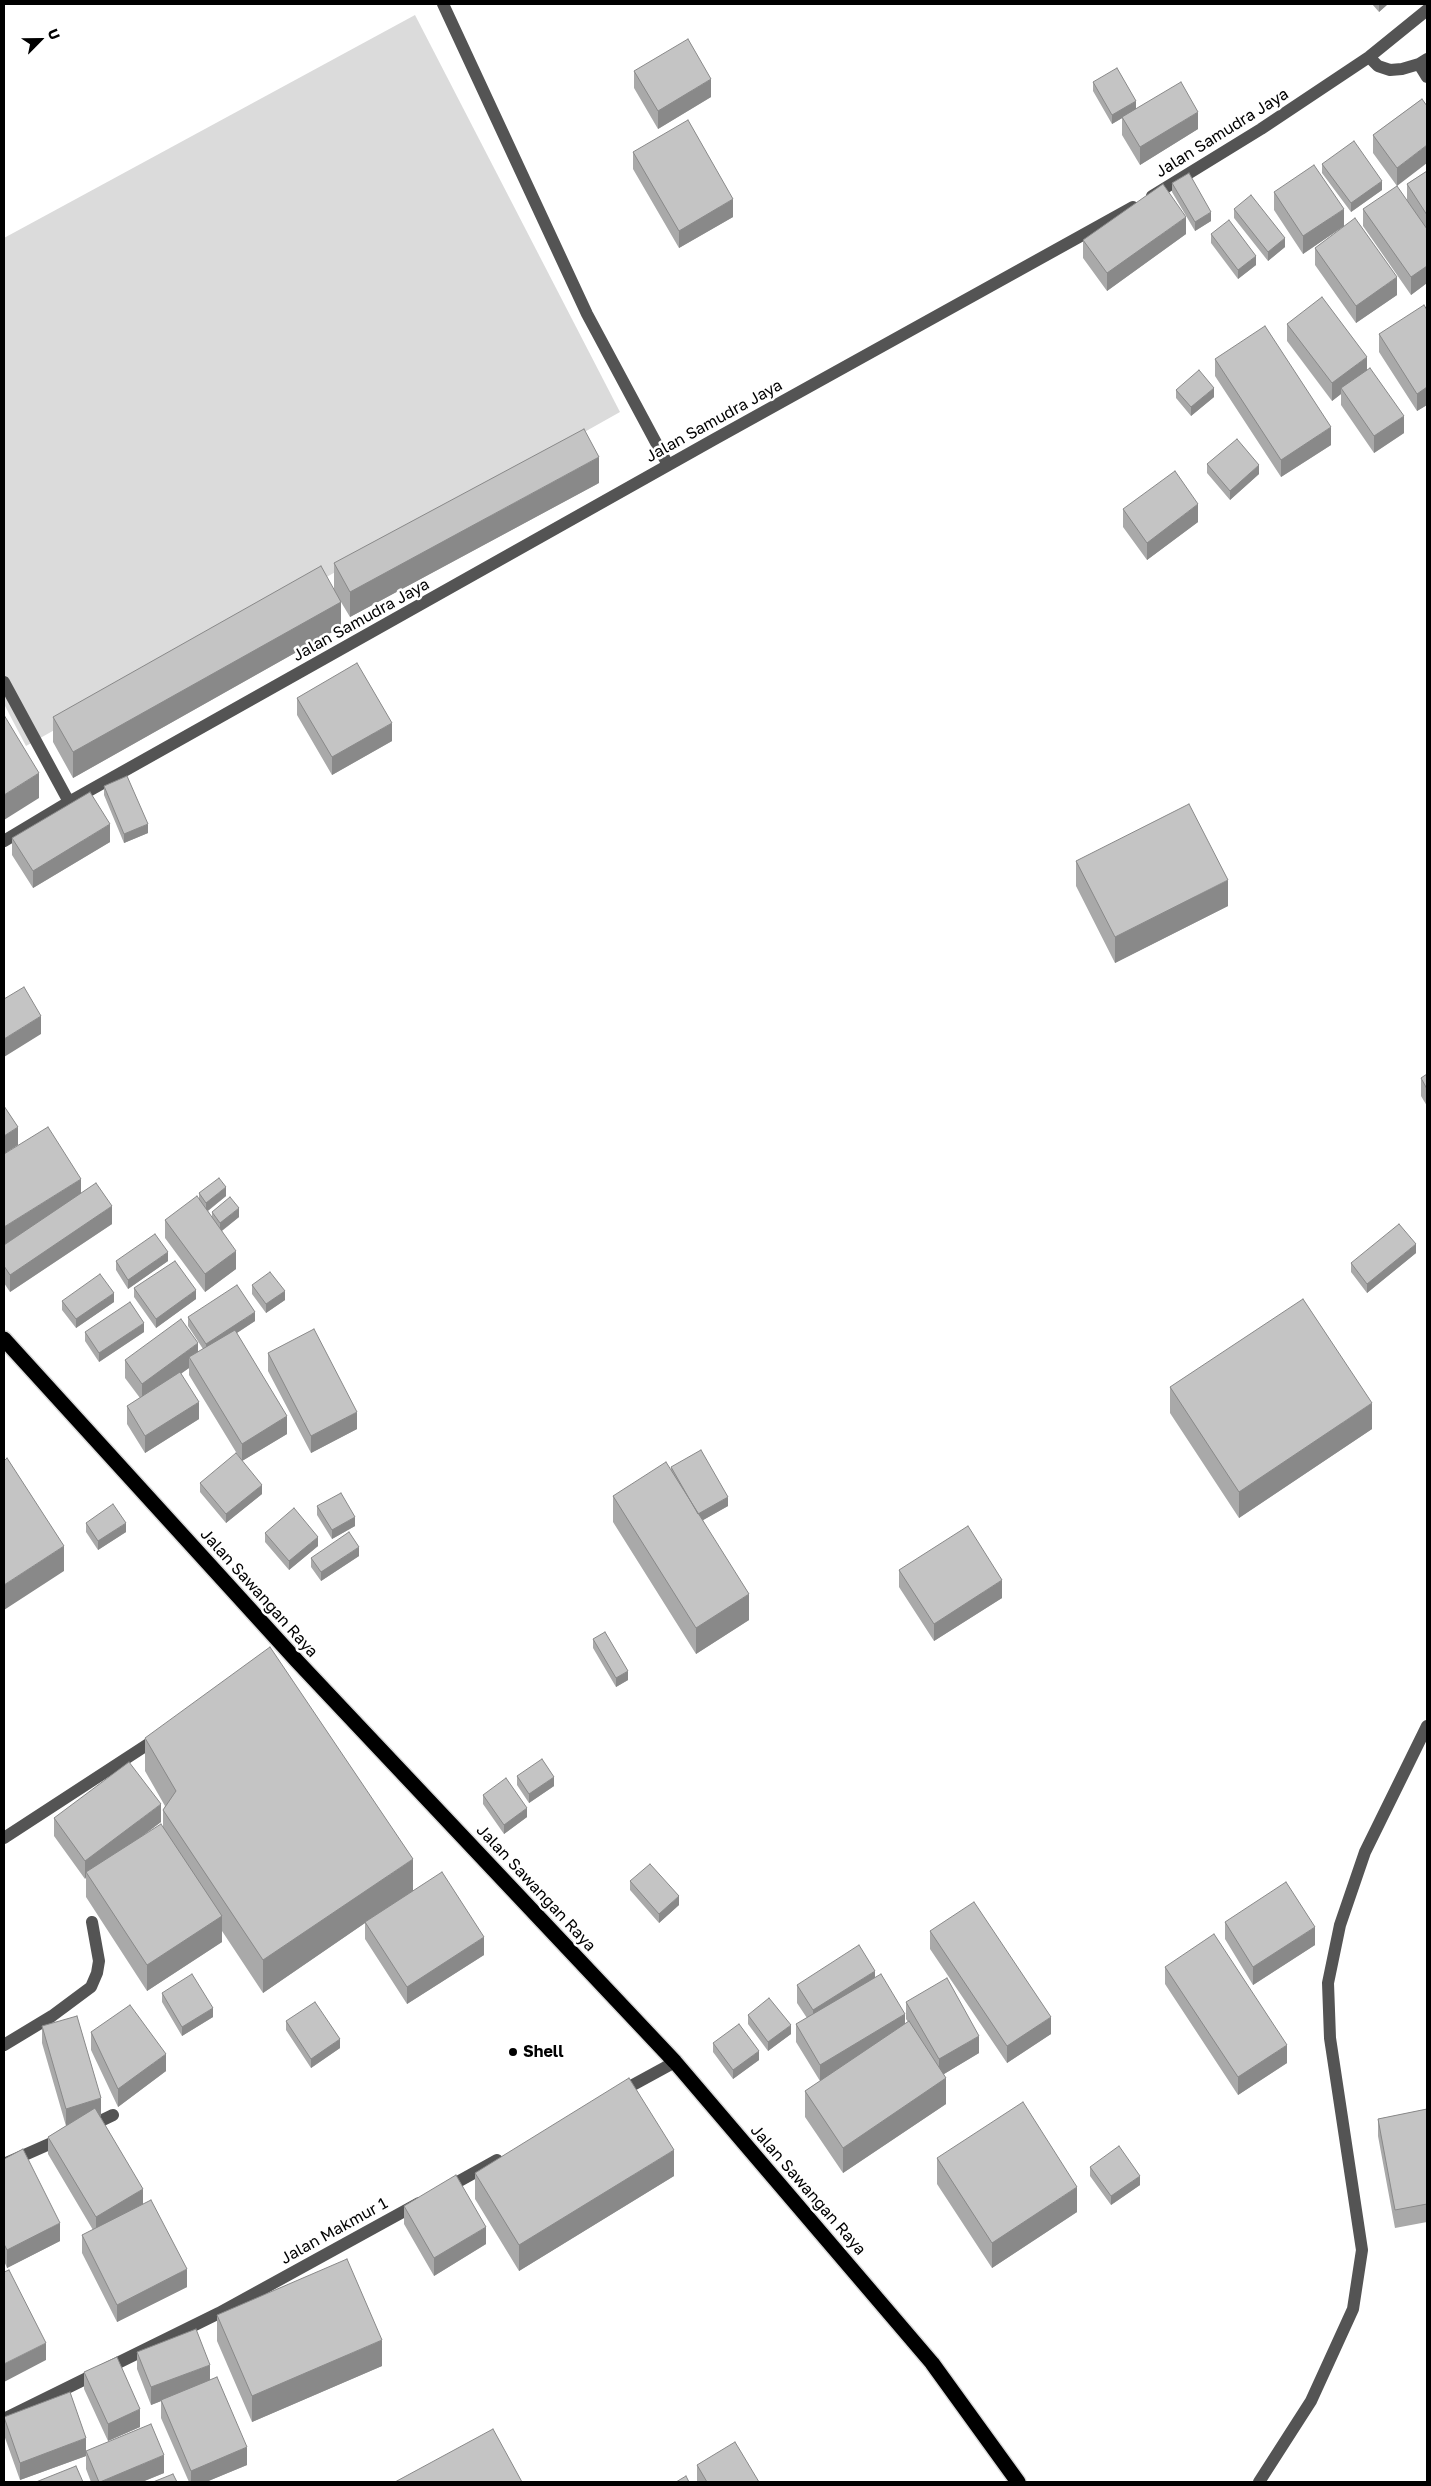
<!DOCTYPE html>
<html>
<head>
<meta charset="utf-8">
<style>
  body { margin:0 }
  #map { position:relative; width:1431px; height:2486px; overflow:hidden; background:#fff; font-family:"Golos Text",sans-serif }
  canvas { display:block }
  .frame { position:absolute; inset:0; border:5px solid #000; pointer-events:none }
  .north { position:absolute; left:15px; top:15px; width:50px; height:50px; -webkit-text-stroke:4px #fff; paint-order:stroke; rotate:67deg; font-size:14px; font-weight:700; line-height:20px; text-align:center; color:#000 }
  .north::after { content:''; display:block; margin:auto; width:18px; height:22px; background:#000; clip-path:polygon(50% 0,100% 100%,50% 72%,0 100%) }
</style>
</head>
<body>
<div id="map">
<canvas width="1431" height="2486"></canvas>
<div class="frame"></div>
<div class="north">U</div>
</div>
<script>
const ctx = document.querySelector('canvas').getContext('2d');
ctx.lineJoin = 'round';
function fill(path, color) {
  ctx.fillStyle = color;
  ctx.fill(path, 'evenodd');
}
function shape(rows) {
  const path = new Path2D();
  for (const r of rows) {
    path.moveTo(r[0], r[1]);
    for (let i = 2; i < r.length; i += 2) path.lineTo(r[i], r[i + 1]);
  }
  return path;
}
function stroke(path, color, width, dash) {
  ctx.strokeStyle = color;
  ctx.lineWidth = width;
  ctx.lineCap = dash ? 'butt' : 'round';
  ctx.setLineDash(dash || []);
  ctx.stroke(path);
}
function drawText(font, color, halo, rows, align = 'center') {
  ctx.font = font + ' "Golos Text",sans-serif';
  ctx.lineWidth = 5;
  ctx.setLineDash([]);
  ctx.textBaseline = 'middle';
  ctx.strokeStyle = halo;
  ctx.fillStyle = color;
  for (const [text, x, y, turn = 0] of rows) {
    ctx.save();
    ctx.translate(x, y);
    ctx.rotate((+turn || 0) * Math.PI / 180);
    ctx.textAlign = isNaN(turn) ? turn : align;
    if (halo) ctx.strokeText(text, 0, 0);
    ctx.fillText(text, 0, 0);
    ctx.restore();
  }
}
fill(shape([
  [415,15,620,412,26,746,4,704,4,238]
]), '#dbdbdb');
const highway = shape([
  [4,1339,297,1661,675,2062,932,2363,1018,2482]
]);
stroke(highway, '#dbdbdb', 18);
stroke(shape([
  [443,4,587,314,668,465],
  [1369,57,1378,66,1390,70,1402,69,1419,64,1427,59],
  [1419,64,1427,77],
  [1152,196,1261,129,1369,57,1427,10],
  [4,682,69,802],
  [4,841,69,802,713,440,1133,207],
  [4,1838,159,1737],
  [4,2045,52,2016,91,1987,97,1973,99,1961,92,1922],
  [620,2092,675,2062],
  [88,2127,113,2115],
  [4,2164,63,2138],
  [445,2189,497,2160],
  [4,2419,219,2313,419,2203],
  [1259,2482,1311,2401,1353,2309,1362,2250,1330,2038,1328,1983,1340,1925,1365,1852,1427,1726]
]), '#545454', 12);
stroke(highway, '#000', 15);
fill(shape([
  [1372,4,1388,4,1379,12],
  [634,71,711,97,658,129,634,88],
  [1093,82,1136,109,1198,129,1140,165,1122,135,1122,118,1112,124,1093,91],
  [1422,99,1397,186,1373,153,1373,135],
  [633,152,733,217,679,248,633,169],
  [1322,164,1382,190,1351,212,1322,173],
  [1427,171,1427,283,1411,295,1363,226,1363,209,1407,200,1407,184],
  [1172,183,1211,221,1195,231,1172,192],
  [1274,192,1344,226,1303,254,1274,210],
  [1234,209,1285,247,1268,261,1234,218],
  [1186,234,1107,291,1083,258,1083,240],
  [1211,234,1256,265,1238,279,1211,243],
  [1315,248,1397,295,1356,323,1315,265],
  [1427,294,1427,421,1427,405,1417,411,1379,352,1379,334,1427,309],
  [1287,324,1367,370,1404,433,1374,453,1341,405,1341,394,1332,401,1287,341],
  [1215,359,1331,445,1281,477,1215,376],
  [1176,390,1214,397,1191,416,1176,398],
  [1207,464,1259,474,1230,500,1207,473],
  [599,483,350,617,341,602,341,627,73,778,53,742,53,717,334,589,334,563],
  [1123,509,1198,522,1147,560,1123,527],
  [297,698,392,741,332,775,297,715],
  [104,786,148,833,124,843,104,795],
  [12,838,110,842,33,888,12,855],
  [1076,861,1228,906,1115,963,1076,886],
  [1427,1074,1427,1106,1421,1096,1421,1078],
  [81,1193,112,1224,10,1292,4,1283,4,1245],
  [199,1193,226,1196,208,1211,212,1217,212,1212,239,1217,222,1231,236,1269,205,1292,165,1238,165,1220,199,1199],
  [1416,1253,1367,1293,1351,1272,1351,1263],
  [116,1261,168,1261,128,1289,116,1270],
  [252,1285,285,1300,266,1313,252,1294],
  [134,1288,196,1299,156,1328,134,1297],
  [62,1301,114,1302,76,1328,62,1310],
  [188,1317,255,1321,237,1333,287,1434,242,1461,262,1494,226,1523,200,1492,200,1483,239,1457,189,1375,189,1368,181,1373,199,1419,145,1453,127,1424,127,1406,140,1398,125,1378,125,1360,198,1352,203,1349,188,1326],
  [85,1332,144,1332,99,1362,85,1341],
  [268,1353,357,1429,311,1453,268,1371],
  [1170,1387,1372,1429,1239,1518,1170,1413],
  [671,1467,728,1506,703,1520,749,1620,696,1654,613,1522,613,1496,671,1471],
  [317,1506,355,1526,332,1539,317,1515],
  [86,1523,126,1532,98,1550,86,1532],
  [265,1533,318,1546,289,1570,265,1542],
  [359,1556,321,1581,311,1567,311,1558],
  [899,1570,1002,1598,934,1641,899,1587],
  [593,1639,628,1680,616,1687,593,1648],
  [145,1738,413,1891,484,1955,407,2004,365,1939,365,1923,263,1993,222,1931,222,1942,147,1991,86,1897,86,1877,85,1879,54,1836,54,1818,161,1822,144,1835,163,1827,163,1810,165,1806,145,1771],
  [517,1776,554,1786,529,1803,517,1785],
  [483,1795,527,1817,504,1834,483,1804],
  [630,1881,679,1905,659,1923,630,1890],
  [1225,1922,1315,1945,1253,1985,1225,1939],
  [930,1931,1051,2034,1007,2063,930,1949],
  [1165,1967,1287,2063,1238,2095,1165,1984],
  [875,1978,905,2024,908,2022,906,2019,906,2002,979,2053,944,2074,946,2104,843,2173,805,2117,805,2091,820,2081,796,2042,796,2024,807,2018,797,2003,797,1985],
  [162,1993,213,2017,182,2036,162,2002],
  [748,2015,791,2034,768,2051,748,2024],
  [286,2021,340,2048,311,2068,286,2030],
  [42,2026,101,2116,100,2116,143,2204,187,2287,117,2322,82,2253,82,2235,93,2230,48,2154,48,2137,66,2126,42,2043],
  [91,2032,166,2071,118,2107,91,2050],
  [713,2043,759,2060,733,2079,713,2052],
  [1427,2109,1427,2222,1395,2228,1378,2136,1378,2119],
  [937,2158,1077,2212,992,2268,937,2184],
  [4,2159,60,2241,7,2268,4,2261],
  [1090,2167,1140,2185,1111,2205,1090,2176],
  [475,2173,674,2176,519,2271,475,2199],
  [404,2206,486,2244,434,2276,404,2224],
  [217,2315,382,2366,252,2422,217,2341],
  [137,2352,210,2380,247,2465,206,2482,189,2482,161,2418,161,2401,151,2405,137,2369],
  [84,2372,140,2427,108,2441,84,2389],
  [4,2417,86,2451,164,2473,142,2482,91,2482,86,2469,86,2456,20,2480,4,2435],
  [697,2465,759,2482,697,2482]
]), '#a9a9a9');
fill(shape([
  [1379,4,1388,4,1379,12],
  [711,79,711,97,658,129,658,111],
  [1136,101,1136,110,1112,124,1112,115],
  [1198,112,1198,129,1140,165,1140,147],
  [1427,145,1427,163,1397,186,1397,168],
  [1382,181,1382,190,1351,212,1351,203],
  [733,199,733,217,679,248,679,231],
  [1344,209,1344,226,1303,254,1303,236],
  [1211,212,1211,221,1195,231,1195,222],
  [1186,217,1186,234,1107,291,1107,273],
  [1285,238,1285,247,1268,261,1268,252],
  [1256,256,1256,265,1238,279,1238,270],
  [1427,266,1427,283,1411,295,1411,277],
  [1397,277,1397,295,1356,323,1356,306],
  [1367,357,1367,375,1341,388,1341,394,1332,401,1332,383],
  [1427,387,1427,405,1417,411,1417,394],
  [1214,388,1214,397,1191,416,1191,407],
  [1404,416,1404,433,1374,453,1374,436],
  [1331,427,1331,445,1281,477,1281,460],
  [599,457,599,483,350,617,350,592],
  [1259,465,1259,474,1230,500,1230,491],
  [1198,504,1198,522,1147,560,1147,543],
  [341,602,341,627,73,778,73,752],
  [392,723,392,741,332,775,332,757],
  [39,773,39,798,4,820,4,795],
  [110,824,110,842,33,888,33,871],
  [148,824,148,833,124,843,124,834],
  [1228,880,1228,906,1115,963,1115,937],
  [41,1016,41,1034,4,1057,4,1039],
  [18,1127,18,1145,4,1154,4,1136],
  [81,1179,81,1197,4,1245,4,1227],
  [226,1187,226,1196,206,1212,206,1203],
  [112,1206,112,1224,10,1292,10,1275],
  [239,1208,239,1217,220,1232,220,1223],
  [1416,1244,1416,1253,1367,1293,1367,1284],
  [236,1251,236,1269,205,1292,205,1274],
  [168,1252,168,1261,128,1289,128,1280],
  [196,1290,196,1299,156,1328,156,1319],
  [285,1291,285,1300,266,1313,266,1304],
  [114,1293,114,1302,76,1328,76,1319],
  [255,1312,255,1321,206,1353,206,1344],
  [144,1323,144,1332,99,1362,99,1353],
  [198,1343,198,1361,189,1357,189,1368,142,1402,142,1384],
  [199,1402,199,1419,145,1453,145,1436],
  [1372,1403,1372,1429,1239,1518,1239,1492],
  [357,1412,357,1429,311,1453,311,1436],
  [287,1416,287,1434,242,1461,242,1444],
  [262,1485,262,1494,226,1523,226,1514],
  [728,1497,728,1506,698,1523,698,1514],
  [355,1517,355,1526,332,1539,332,1530],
  [126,1523,126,1532,98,1550,98,1541],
  [318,1537,318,1546,289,1570,289,1561],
  [64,1546,64,1571,4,1610,4,1585],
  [359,1547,359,1556,321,1581,321,1572],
  [1002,1580,1002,1598,934,1641,934,1624],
  [749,1594,749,1620,696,1654,696,1628],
  [628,1671,628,1680,616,1687,616,1678],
  [554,1777,554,1786,529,1803,529,1794],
  [161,1804,161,1822,89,1875,86,1872,86,1877,85,1879,85,1861],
  [527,1808,527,1817,504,1834,504,1825],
  [413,1859,413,1891,365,1922,365,1923,263,1993,263,1960],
  [679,1896,679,1905,659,1923,659,1914],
  [222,1916,222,1942,147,1991,147,1965],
  [1315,1927,1315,1945,1253,1985,1253,1967],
  [484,1937,484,1955,407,2004,407,1987],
  [875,1971,875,1988,813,2028,813,2010],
  [213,2008,213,2017,182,2036,182,2027],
  [905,2014,905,2032,820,2082,820,2065],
  [1051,2017,1051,2034,1007,2063,1007,2046],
  [791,2025,791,2034,768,2051,768,2042],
  [979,2036,979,2053,939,2077,939,2059],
  [340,2039,340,2048,311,2068,311,2059],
  [1287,2045,1287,2063,1238,2095,1238,2077],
  [759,2051,759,2060,733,2079,733,2070],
  [166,2054,166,2071,118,2107,118,2089],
  [946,2078,946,2104,843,2173,843,2148],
  [101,2098,101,2116,66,2126,66,2109],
  [674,2150,674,2176,519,2271,519,2245],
  [1140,2176,1140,2185,1111,2205,1111,2196],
  [1077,2187,1077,2212,992,2268,992,2243],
  [143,2189,143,2206,96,2235,96,2217],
  [60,2223,60,2241,7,2268,7,2250],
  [486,2227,486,2244,434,2276,434,2258],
  [187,2269,187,2287,117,2322,117,2305],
  [382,2340,382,2366,252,2422,252,2396],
  [46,2343,46,2360,4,2382,4,2364],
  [210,2365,210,2382,151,2405,151,2387],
  [140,2409,140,2427,108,2441,108,2424],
  [86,2438,86,2456,20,2480,20,2463],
  [247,2447,247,2465,206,2482,191,2482,191,2471],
  [164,2455,164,2473,142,2482,100,2482]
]), '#898989');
const building = shape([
  [688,39,711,79,658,111,634,71,688,39],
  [1117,68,1136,101,1112,115,1093,82,1117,68],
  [1181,82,1198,112,1140,147,1122,117,1181,82],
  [1422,99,1427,106,1427,145,1397,168,1373,135,1422,99],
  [688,120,733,199,679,231,633,152,688,120],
  [1354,141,1382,181,1351,203,1322,164,1354,141],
  [1314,165,1344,209,1303,236,1274,192,1314,165],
  [1427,171,1427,215,1407,184,1427,171],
  [1189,173,1211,212,1195,222,1172,183,1189,173],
  [1163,184,1186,217,1107,273,1083,240,1163,184],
  [1397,186,1427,229,1427,266,1411,277,1363,209,1397,186],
  [1251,195,1285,238,1268,252,1234,209,1251,195],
  [1355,218,1397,277,1356,306,1315,248,1355,218],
  [1229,220,1256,256,1238,270,1211,234,1229,220],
  [1322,297,1367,357,1332,383,1287,324,1322,297],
  [1424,305,1427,310,1427,387,1417,394,1379,334,1424,305],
  [1265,326,1331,427,1281,460,1215,359,1265,326],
  [1370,368,1404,416,1374,436,1341,388,1370,368],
  [1199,370,1214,388,1191,407,1176,390,1199,370],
  [584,429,599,457,350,592,334,563,584,429],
  [1237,439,1259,465,1230,491,1207,464,1237,439],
  [1175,471,1198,504,1147,543,1123,509,1175,471],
  [321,566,341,602,73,752,53,717,321,566],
  [357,663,392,723,332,757,297,698,357,663],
  [4,715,39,773,4,795,4,715],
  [127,776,148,824,124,834,104,786,127,776],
  [90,792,110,824,33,871,12,838,90,792],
  [1189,804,1228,880,1115,937,1076,861,1189,804],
  [24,987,41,1016,4,1039,4,999,24,987],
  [1427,1074,1427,1089,1421,1078,1427,1074],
  [4,1106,18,1127,4,1136,4,1106],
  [48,1127,81,1179,4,1227,4,1154,48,1127],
  [219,1178,226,1187,206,1203,199,1193,219,1178],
  [96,1183,112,1206,10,1275,4,1266,4,1245,96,1183],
  [197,1196,236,1251,205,1274,165,1220,197,1196],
  [230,1197,239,1208,220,1223,212,1212,230,1197],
  [1399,1224,1416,1244,1367,1284,1351,1263,1399,1224],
  [155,1234,168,1252,128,1280,116,1261,155,1234],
  [175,1261,196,1290,156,1319,134,1288,175,1261],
  [270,1272,285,1291,266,1304,252,1285,270,1272],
  [100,1274,114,1293,76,1319,62,1301,100,1274],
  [237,1285,255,1312,206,1344,188,1317,237,1285],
  [1303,1299,1372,1403,1239,1492,1170,1387,1303,1299],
  [130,1302,144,1323,99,1353,85,1332,130,1302],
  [181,1319,198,1343,142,1384,125,1360,181,1319],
  [314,1329,357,1412,311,1436,268,1353,314,1329],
  [235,1330,287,1416,242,1444,189,1357,235,1330],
  [180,1372,199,1402,145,1436,127,1406,180,1372],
  [701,1450,728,1497,698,1514,671,1467,701,1450],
  [236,1453,262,1485,226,1514,200,1483,236,1453],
  [7,1458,64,1546,4,1585,4,1461,7,1458],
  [666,1462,749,1594,696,1628,613,1496,666,1462],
  [341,1493,355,1517,332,1530,317,1506,341,1493],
  [113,1504,126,1523,98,1541,86,1523,113,1504],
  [294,1508,318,1537,289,1561,265,1533,294,1508],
  [968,1526,1002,1580,934,1624,899,1570,968,1526],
  [349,1532,359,1547,321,1572,311,1558,349,1532],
  [605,1632,628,1671,616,1678,593,1639,605,1632],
  [270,1647,413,1859,263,1960,163,1810,176,1791,145,1738,270,1647],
  [542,1759,554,1777,529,1794,517,1776,542,1759],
  [129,1762,161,1804,85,1861,54,1818,129,1762],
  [506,1778,527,1808,504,1825,483,1795,506,1778],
  [161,1824,222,1916,147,1965,86,1872,161,1824],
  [650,1864,679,1896,659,1914,630,1881,650,1864],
  [442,1872,484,1937,407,1987,365,1922,442,1872],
  [1286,1882,1315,1927,1253,1967,1225,1922,1286,1882],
  [974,1902,1051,2017,1007,2046,930,1931,974,1902],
  [1214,1934,1287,2045,1238,2077,1165,1967,1214,1934],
  [859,1945,875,1971,813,2010,797,1985,859,1945],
  [192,1974,213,2008,182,2027,162,1993,192,1974],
  [881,1974,905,2014,820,2065,796,2024,881,1974],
  [947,1978,979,2036,939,2059,906,2002,947,1978],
  [769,1998,791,2025,768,2042,748,2015,769,1998],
  [315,2002,340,2039,311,2059,286,2021,315,2002],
  [130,2005,166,2054,118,2089,91,2032,130,2005],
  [77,2016,101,2098,66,2109,42,2026,77,2016],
  [909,2021,946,2078,843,2148,805,2091,909,2021],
  [739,2024,759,2051,733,2070,713,2043,739,2024],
  [629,2078,674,2150,519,2245,475,2173,629,2078],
  [1023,2102,1077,2187,992,2243,937,2158,1023,2102],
  [95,2108,143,2189,96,2217,48,2137,95,2108],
  [1427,2109,1427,2204,1395,2210,1378,2119,1427,2109],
  [1119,2146,1140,2176,1111,2196,1090,2167,1119,2146],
  [23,2149,60,2223,7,2250,4,2244,4,2159,23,2149],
  [456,2175,486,2227,434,2258,404,2206,456,2175],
  [151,2200,187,2269,117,2305,82,2235,151,2200],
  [347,2259,382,2340,252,2396,217,2315,347,2259],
  [9,2270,46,2343,4,2364,4,2272,9,2270],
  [196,2329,210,2365,151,2387,137,2352,196,2329],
  [117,2357,140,2409,108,2424,84,2372,117,2357],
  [217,2377,247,2447,191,2471,161,2400,217,2377],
  [70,2392,86,2438,20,2463,4,2417,70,2392],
  [151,2424,164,2455,100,2482,99,2482,86,2451,151,2424],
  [493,2429,522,2482,395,2482,493,2429],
  [735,2442,759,2482,707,2482,697,2465,735,2442],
  [76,2466,83,2482,36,2482,76,2466],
  [173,2474,177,2482,153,2482,173,2474],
  [686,2476,689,2482,676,2482,686,2476]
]);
fill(building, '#c4c4c4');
stroke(building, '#898989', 1);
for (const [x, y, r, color] of [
  [513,2052,5,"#000"]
]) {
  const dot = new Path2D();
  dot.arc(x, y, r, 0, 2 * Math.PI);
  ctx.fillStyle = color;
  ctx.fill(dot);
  stroke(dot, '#fff', 2);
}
drawText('16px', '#000', '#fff', [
  ["Jalan Samudra Jaya",1222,133,-32],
  ["Jalan Samudra Jaya",714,421,-29],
  ["Jalan Samudra Jaya",361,620,-29],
  ["Jalan Sawangan Raya",259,1593,48],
  ["Jalan Sawangan Raya",536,1888,47],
  ["Jalan Sawangan Raya",808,2190,49],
  ["Jalan Makmur 1",334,2231,-29]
]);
drawText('bold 16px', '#000', '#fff', [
  ["Shell",523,2052]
], 'left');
</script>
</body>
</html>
